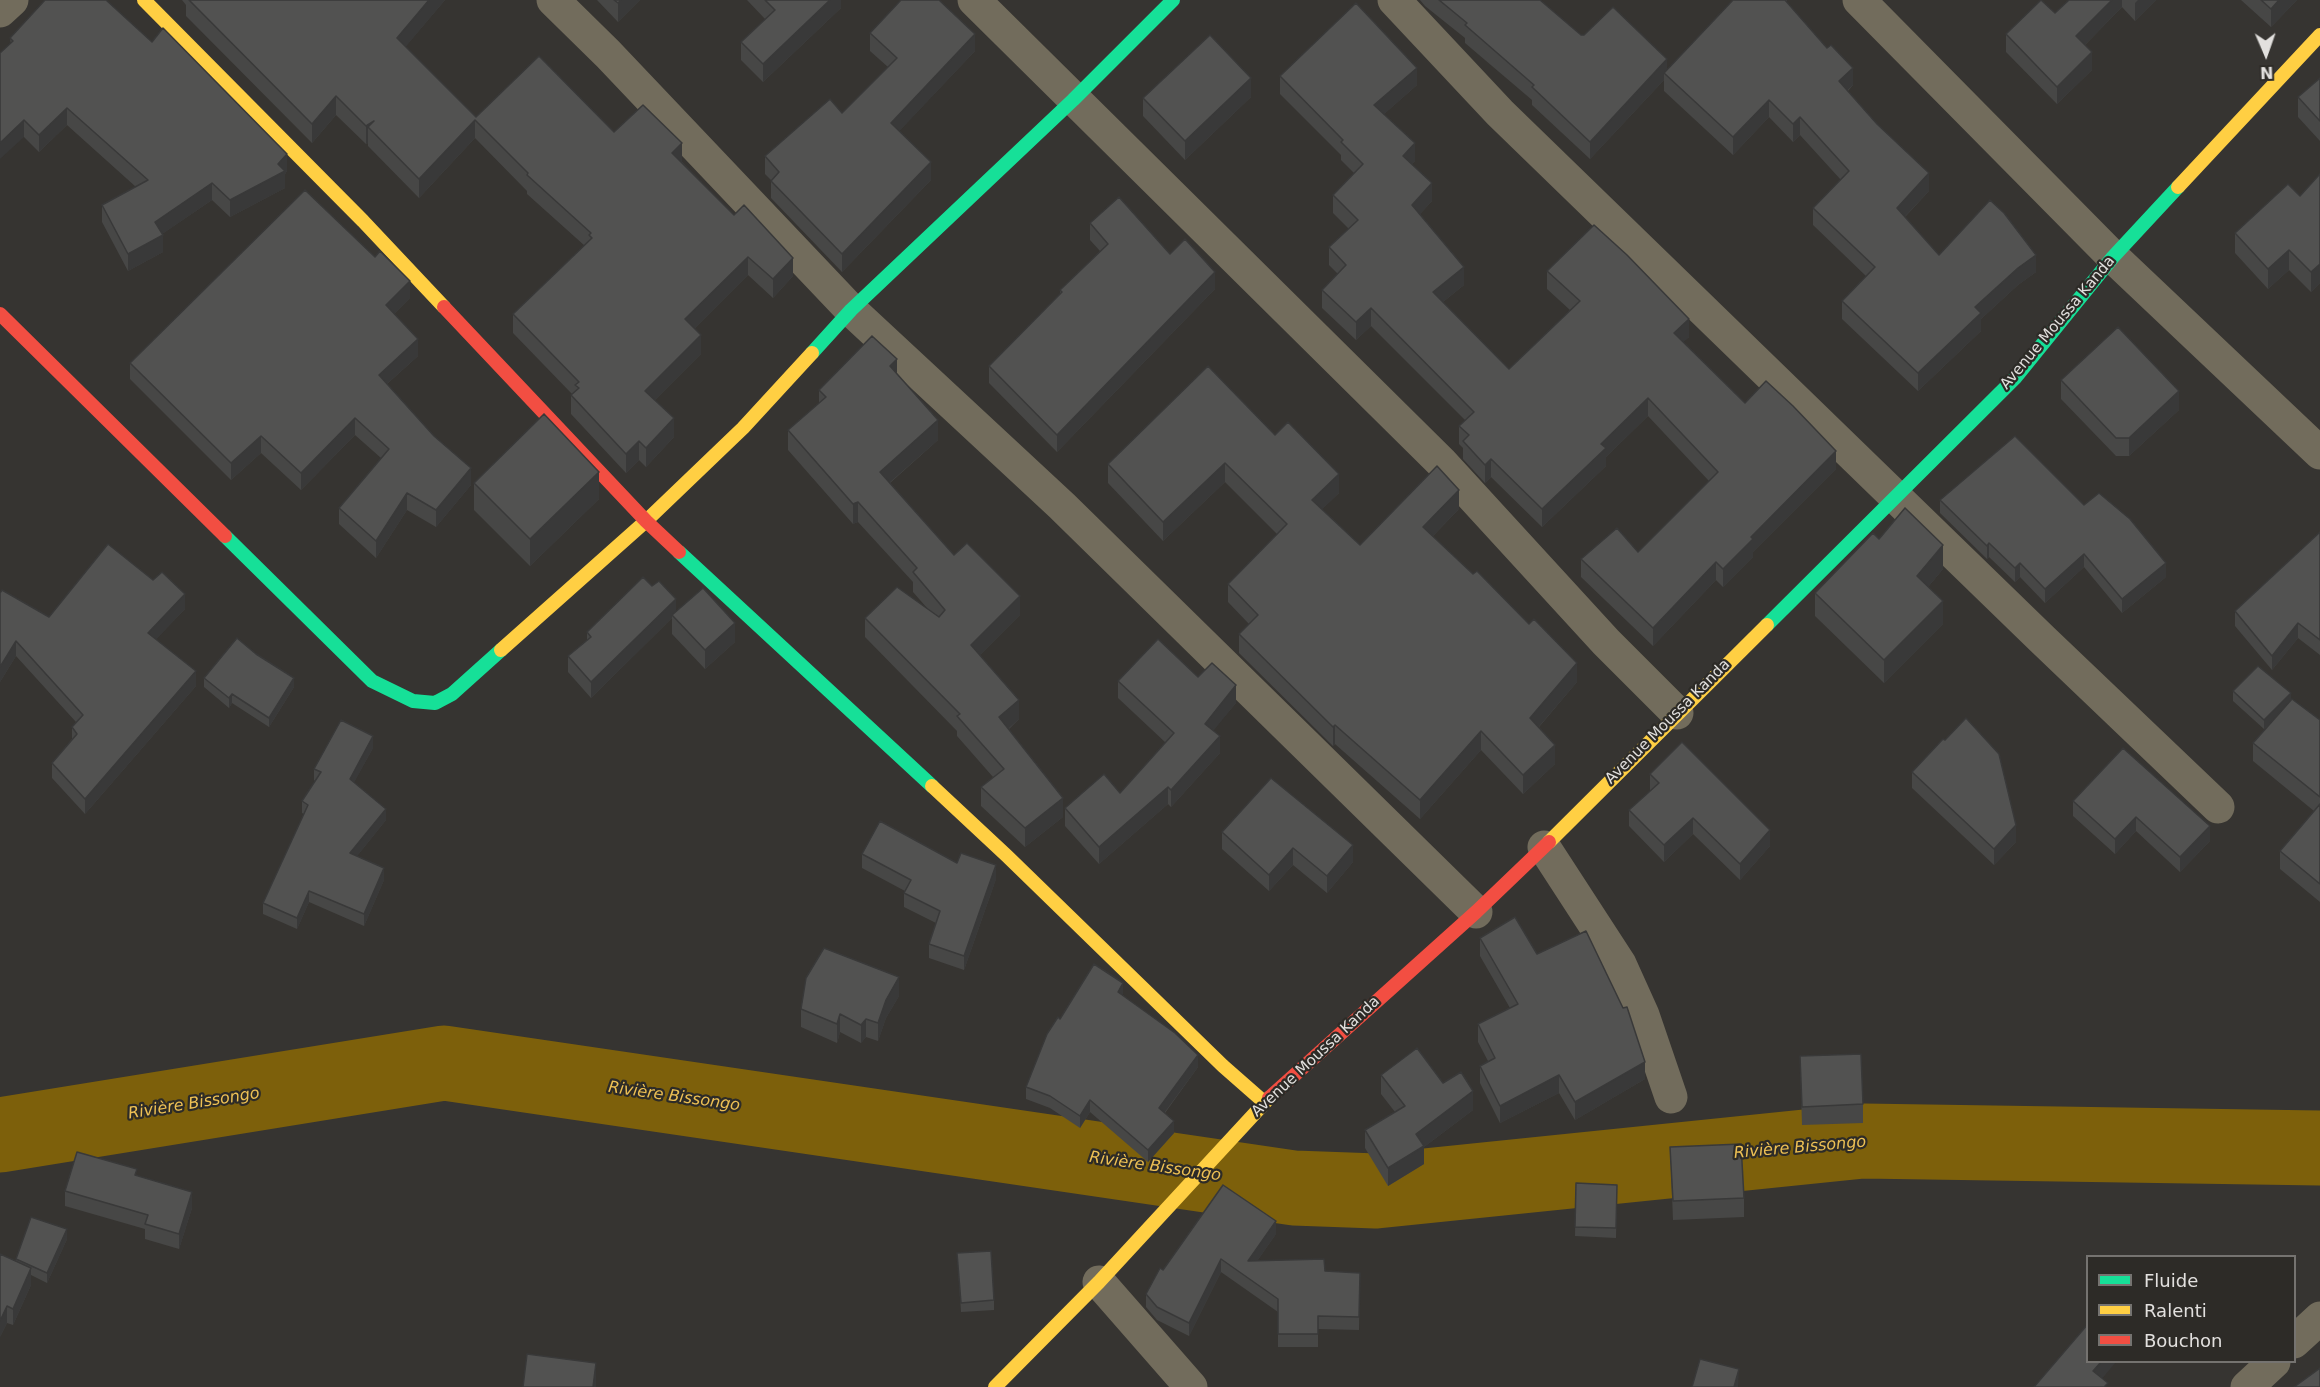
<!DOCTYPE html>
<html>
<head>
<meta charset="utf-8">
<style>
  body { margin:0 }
  #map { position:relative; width:2320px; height:1387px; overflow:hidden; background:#363431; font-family:"DejaVu Sans",sans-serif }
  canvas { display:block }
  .legend { position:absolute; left:2086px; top:1255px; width:210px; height:108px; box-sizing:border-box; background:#2d2b27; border:2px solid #757370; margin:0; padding:8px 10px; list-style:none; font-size:18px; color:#e2e0de }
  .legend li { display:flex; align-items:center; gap:12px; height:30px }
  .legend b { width:30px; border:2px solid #757370 }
  .north { position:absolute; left:2236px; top:24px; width:60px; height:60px; -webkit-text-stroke:4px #2d2b27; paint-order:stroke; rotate:178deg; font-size:16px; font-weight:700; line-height:24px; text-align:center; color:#e2e0de }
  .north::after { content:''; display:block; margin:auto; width:21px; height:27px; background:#e2e0de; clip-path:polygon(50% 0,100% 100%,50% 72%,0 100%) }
</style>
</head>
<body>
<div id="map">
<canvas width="2320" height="1387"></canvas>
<ul class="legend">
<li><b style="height:8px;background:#16e098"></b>Fluide</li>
<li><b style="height:8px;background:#ffcf43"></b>Ralenti</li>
<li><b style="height:8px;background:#f24e42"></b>Bouchon</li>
</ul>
<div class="north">N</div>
</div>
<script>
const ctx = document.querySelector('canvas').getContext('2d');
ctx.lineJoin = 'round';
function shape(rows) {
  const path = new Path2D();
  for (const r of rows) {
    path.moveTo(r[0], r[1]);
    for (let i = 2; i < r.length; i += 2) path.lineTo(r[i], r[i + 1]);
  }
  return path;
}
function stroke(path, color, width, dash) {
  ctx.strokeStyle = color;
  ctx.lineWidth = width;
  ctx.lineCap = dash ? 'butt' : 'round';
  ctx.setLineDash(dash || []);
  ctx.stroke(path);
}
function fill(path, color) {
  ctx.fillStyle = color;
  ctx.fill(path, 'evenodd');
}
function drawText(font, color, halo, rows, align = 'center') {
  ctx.font = font + ' "DejaVu Sans",sans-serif';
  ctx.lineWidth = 4.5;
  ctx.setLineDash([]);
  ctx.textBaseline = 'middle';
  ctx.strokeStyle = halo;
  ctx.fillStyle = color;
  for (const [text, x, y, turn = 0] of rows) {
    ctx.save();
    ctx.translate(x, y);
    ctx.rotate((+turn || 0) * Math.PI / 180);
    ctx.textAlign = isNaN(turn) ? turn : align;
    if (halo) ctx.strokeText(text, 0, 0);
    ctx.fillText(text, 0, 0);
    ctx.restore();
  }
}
stroke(shape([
  [0,1135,444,1063,1294,1188,1376,1191,1863,1141,2320,1148]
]), '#7d600b', 75);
stroke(shape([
  [553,0,608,54,851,310,1062,506,1476,912],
  [974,0,1441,462,1606,642,1677,713],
  [1394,0,1500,113,2042,639,2218,807],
  [1859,0,2113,257,2320,453],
  [0,11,12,0],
  [1544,847,1620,964,1643,1015,1671,1097],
  [1099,1282,1191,1387],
  [2294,1342,2320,1318],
  [2247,1387,2274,1362]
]), '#726c5c', 33);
stroke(shape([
  [812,353,851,310,1073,100,1173,0],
  [225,536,372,681,413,701,435,703,452,694,501,650],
  [679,552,932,786],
  [1767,625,2015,378,2113,257,2178,187]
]), '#16e098', 14);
stroke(shape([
  [144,0,363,221,444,307],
  [2178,187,2320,35],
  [501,650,646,521,743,428,812,353],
  [932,786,1007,856,1223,1066,1264,1102],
  [1549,842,1767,625],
  [995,1387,1099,1282,1269,1098]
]), '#ffcf43', 14);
stroke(shape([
  [444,307,646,521,679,552],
  [0,314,225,536],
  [1269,1098,1476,912,1549,842]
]), '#f24e42', 14);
fill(shape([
  [182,0,445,0,405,47,476,117,614,132,682,162,793,276,773,298,748,275,695,328,701,354,655,400,674,437,646,467,639,460,626,473,571,414,571,395,572,394,513,333,513,314,585,246,527,194,527,191,475,138,419,198,368,146,368,143,366,144,336,115,312,143,186,16,186,5],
  [597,0,640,0,618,22],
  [747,0,841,0,841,8,763,82,741,60,741,42,765,19],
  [1420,0,1540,0,1581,35,1667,70,1787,0,1787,3,1853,85,1848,91,1929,191,1905,217,1939,255,2036,272,2018,285,1981,319,1981,331,1918,391,1842,319,1842,301,1866,276,1813,225,1813,208,1841,180,1800,135,1793,142,1769,117,1733,155,1664,91,1664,80,1590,159,1532,105,1532,100,1465,43,1465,38,1425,6],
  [2069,0,2156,0,2135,21,2122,7,2085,45,2092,70,2057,104,2006,52,2006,34,2055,13],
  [2241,0,2297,0,2271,27],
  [870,33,975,51,899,131,931,180,842,272,771,198,771,180,765,174,765,156,842,113,888,67,870,51],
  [10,38,287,171,285,174,285,188,230,217,212,200,162,234,163,252,128,271,102,222,102,205,136,187,67,125,39,152,24,137],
  [1280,76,1417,85,1384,114,1415,161,1412,164,1432,201,1420,214,1464,285,1443,302,1509,369,1570,310,1547,289,1547,271,1689,337,1683,342,1745,403,1836,469,1753,552,1753,557,1723,587,1716,580,1653,646,1581,577,1581,559,1638,552,1709,481,1648,416,1606,457,1606,466,1542,527,1491,477,1485,483,1463,459,1463,448,1459,444,1459,426,1465,420,1371,326,1356,340,1322,308,1322,290,1338,274,1329,265,1329,247,1349,229,1333,213,1333,195,1354,173,1341,160,1341,155,1280,94],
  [2320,78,2320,141,2298,117,2298,97],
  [1251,97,1185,160,1143,116,1143,98],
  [2320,174,2320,283,2311,292,2289,270,2268,289,2235,253,2235,233,2300,196],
  [1090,223,1170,254,1215,289,1057,452,989,383,989,366,1060,295,1060,290,1100,251,1090,240],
  [410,298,394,314,418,356,387,384,471,485,436,527,407,510,376,558,339,524,339,508,381,458,355,435,301,490,261,453,231,480,130,379,130,363],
  [897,374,938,440,890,483,954,555,1020,615,980,655,1019,719,1009,729,1063,817,1025,847,981,806,981,787,993,777,957,736,957,731,865,637,865,618,927,608,913,592,913,582,858,522,853,524,788,450,788,430,819,404,819,390],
  [2061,380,2179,410,2129,456,2116,456,2061,399],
  [1275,435,1339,493,1322,509,1360,545,1459,509,1433,536,1577,682,1539,727,1555,764,1523,794,1481,750,1420,819,1335,744,1333,746,1239,653,1239,634,1249,624,1228,602,1228,584,1277,534,1225,482,1163,541,1108,483,1108,464],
  [474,483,599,499,530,566,474,510],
  [1940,500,2084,505,2166,577,2122,613,2084,567,2045,603,2020,577,2015,582,1989,557,1987,559,1940,513],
  [2320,532,2320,655,2298,638,2272,670,2235,626,2235,611],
  [1879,539,1943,569,1928,587,1943,624,1884,683,1815,616,1815,593],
  [0,593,49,617,185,609,156,639,196,686,85,814,52,778,52,763,72,739,72,727,76,722,16,656,0,682],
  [676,612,735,642,705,669,672,634,672,618,591,698,568,672,568,656,587,641,587,632],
  [1198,677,1236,703,1213,730,1220,753,1171,807,1168,804,1099,864,1065,826,1065,808,1120,793,1166,743,1118,698,1118,681],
  [204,678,294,687,269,727,232,703,229,708,204,687],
  [2233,691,2291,700,2320,720,2320,902,2280,869,2280,851,2314,811,2253,761,2253,743,2273,721,2264,729,2233,701],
  [373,748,354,782,386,820,357,856,384,880,364,926,309,902,297,929,263,914,263,903,304,814,302,813,302,801,315,781,314,780,314,769],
  [2123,748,2210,841,2180,872,2136,831,2115,854,2073,816,2073,801],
  [1912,772,2016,842,1994,865,1912,788],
  [1650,774,1770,846,1740,880,1693,834,1664,862,1629,826,1629,810,1650,791],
  [1222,832,1353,862,1327,893,1293,865,1269,891,1222,849],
  [862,854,957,863,996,879,964,970,929,958,929,944,936,923,904,907,904,893,905,891,862,868],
  [1480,938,1537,954,1645,1079,1575,1120,1559,1093,1500,1123,1480,1083,1480,1066,1488,1061,1478,1042,1478,1024,1510,1008,1480,956],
  [1123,995,1198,1067,1165,1113,1174,1133,1148,1162,1090,1112,1080,1128,1050,1108,1026,1099,1026,1087,1060,1019],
  [899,996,886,1018,878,1041,866,1037,861,1043,840,1032,837,1043,801,1027,801,1009],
  [1800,1056,1863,1104,1863,1123,1802,1125],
  [1381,1075,1443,1083,1473,1110,1424,1147,1424,1164,1388,1186,1365,1148,1365,1130,1395,1112,1381,1094],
  [1670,1147,1744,1198,1744,1217,1673,1220],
  [137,1175,192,1208,179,1249,145,1239,145,1229,65,1206,65,1191],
  [1576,1183,1617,1185,1616,1238,1575,1236],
  [1276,1234,1257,1261,1325,1271,1360,1273,1359,1330,1318,1329,1318,1347,1278,1347,1278,1312,1221,1272,1189,1336,1157,1320,1146,1307,1146,1294,1163,1270],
  [67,1239,47,1283,31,1275,31,1285,13,1325,7,1323,0,1337,16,1259],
  [957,1253,994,1300,994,1310,961,1312]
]), '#474746');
fill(shape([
  [429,0,445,0,397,57,397,38],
  [621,0,640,0,618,22,618,3],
  [830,0,841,0,841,8,763,82,763,64],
  [2112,0,2122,0,2122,7,2076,54,2076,36],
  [2138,0,2156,0,2135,21,2135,3],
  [2279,0,2297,0,2271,27,2271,9],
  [975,34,975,51,891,140,891,123],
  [2092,52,2092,70,2057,104,2057,87],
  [1667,59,1667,76,1664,73,1664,80,1590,159,1590,142],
  [1417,68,1417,85,1374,123,1374,105],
  [1853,68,1853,85,1839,98,1839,81],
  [1251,78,1251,97,1185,160,1185,141],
  [336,96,336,115,312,143,312,124],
  [1769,100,1769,117,1733,155,1733,137],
  [67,108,67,125,39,152,39,135],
  [1800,117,1800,135,1793,142,1793,124],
  [24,120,24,137,0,159,0,143],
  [475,120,475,138,419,198,419,179],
  [374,121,368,127,368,143,366,144,366,126],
  [682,143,682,162,672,172,672,153],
  [1415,143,1415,161,1403,174,1403,156],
  [287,154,287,171,285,174,285,188,230,217,230,200,278,164],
  [931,162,931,180,842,272,842,254],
  [1929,173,1929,191,1897,225,1897,208],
  [212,183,212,200,155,239,155,222],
  [1432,183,1432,201,1412,223,1412,205],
  [163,235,163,252,128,271,128,254],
  [2289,250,2289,270,2268,289,2268,269],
  [2036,255,2036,272,2018,285,1981,319,1981,331,1918,391,1918,373,1975,307,2018,268],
  [748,257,748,275,685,338,685,319],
  [793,258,793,276,773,298,773,279],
  [2320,264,2320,283,2311,292,2311,272],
  [1464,267,1464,285,1433,310,1433,292],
  [1215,272,1215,289,1057,452,1057,435],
  [410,281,410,298,386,322,386,305],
  [1371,308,1371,326,1356,340,1356,322],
  [1689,319,1689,337,1674,351,1674,333],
  [701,335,701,354,645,410,645,391],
  [418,339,418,356,379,391,379,375],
  [897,359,897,378,890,366],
  [2179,391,2179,410,2129,456,2129,438],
  [1648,398,1648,416,1606,457,1606,466,1542,527,1542,509,1601,444],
  [355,418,355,435,301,490,301,473],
  [674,418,674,437,646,467,646,448],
  [938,420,938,440,880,491,880,472],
  [261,436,261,453,231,480,231,463],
  [639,441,639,460,626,473,626,454],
  [1836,451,1836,469,1753,552,1753,557,1723,587,1723,569,1751,537],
  [1491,459,1491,477,1485,483,1485,465],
  [1225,463,1225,482,1163,541,1163,522],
  [471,468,471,485,436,527,436,510],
  [599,472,599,499,530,566,530,539],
  [1339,474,1339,493,1312,519,1312,500],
  [1459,490,1459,509,1423,546,1423,527],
  [407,493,407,510,376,558,376,541],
  [858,502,858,522,853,524,853,504],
  [1989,543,1989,557,1987,559,1987,546],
  [1943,545,1943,569,1917,600,1917,576],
  [2084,554,2084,567,2045,603,2045,589],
  [1716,562,1716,580,1653,646,1653,628],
  [2020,563,2020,577,2015,582,2015,568],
  [2166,563,2166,577,2122,613,2122,599],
  [185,594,185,609,148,648,148,633],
  [1020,596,1020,615,971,664,971,645],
  [676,599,676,615,672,615,672,618,591,698,591,682],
  [1943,601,1943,624,1884,683,1884,660],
  [735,623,735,642,705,669,705,650],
  [2298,623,2298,638,2272,670,2272,656],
  [16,641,16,656,0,682,0,667],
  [1577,663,1577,682,1530,737,1530,718],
  [196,671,196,686,85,814,85,799],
  [294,678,294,687,269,727,269,718],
  [1236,685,1236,703,1205,741,1205,724],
  [2291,693,2291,703,2264,729,2264,720],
  [232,694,232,703,229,708,229,698],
  [1019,700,1019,719,999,737,999,717],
  [1335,725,1335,744,1333,746,1333,727],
  [1481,731,1481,750,1420,819,1420,800],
  [373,736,373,748,350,790,350,779],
  [1220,736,1220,753,1171,807,1171,790],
  [1555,745,1555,764,1523,794,1523,775],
  [1168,787,1168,804,1099,864,1099,847],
  [1063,798,1063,817,1025,847,1025,828],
  [386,809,386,820,350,865,350,853],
  [2136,817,2136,831,2115,854,2115,839],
  [1693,818,1693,834,1664,862,1664,845],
  [2016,825,2016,842,1994,865,1994,849],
  [2210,826,2210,841,2180,872,2180,857],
  [1770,830,1770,846,1740,880,1740,864],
  [1353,845,1353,862,1327,893,1327,876],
  [1293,848,1293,865,1269,891,1269,875],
  [996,865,996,879,964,970,964,956],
  [384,868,384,880,364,926,364,914],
  [309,891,309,902,297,929,297,918],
  [899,977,899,996,886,1018,878,1041,878,1023,886,1000],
  [1123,983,1123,995,1118,1004,1118,992],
  [840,1014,840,1032,837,1043,837,1024],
  [866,1019,866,1037,861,1043,861,1025],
  [1198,1055,1198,1067,1159,1120,1159,1108],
  [1645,1062,1645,1079,1575,1120,1575,1102],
  [1559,1075,1559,1093,1500,1123,1500,1106],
  [1473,1091,1473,1110,1424,1147,1424,1164,1388,1186,1388,1168,1416,1134],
  [1090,1100,1090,1112,1080,1128,1080,1116],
  [1174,1121,1174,1133,1148,1162,1148,1150],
  [192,1192,192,1208,179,1249,179,1234],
  [1276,1221,1276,1234,1248,1274,1248,1261],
  [67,1229,67,1239,47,1283,47,1273],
  [1221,1259,1221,1272,1189,1336,1189,1323],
  [31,1268,31,1285,13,1325,13,1309],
  [7,1306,7,1323,0,1337,0,1321],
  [2101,1362,2116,1362,2095,1387,2093,1371],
  [596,1363,596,1387,593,1387],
  [1739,1369,1738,1387,1734,1387]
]), '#393939');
const building = shape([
  [45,0,106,0,152,42,163,28,287,154,278,164,285,171,230,200,212,183,155,222,163,235,128,254,102,205,148,180,67,108,39,135,24,120,0,143,0,53,13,41,10,38,45,0],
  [189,0,429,0,397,38,476,117,539,56,614,132,643,105,682,143,672,153,734,215,744,205,793,258,773,279,748,257,685,319,701,335,645,391,674,418,646,448,639,441,626,454,571,395,579,388,575,385,579,382,513,314,592,238,589,235,591,233,527,175,528,173,475,120,419,179,368,127,374,121,366,126,336,96,312,124,189,0],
  [614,0,621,0,618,3,614,0],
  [765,0,830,0,763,64,741,42,775,10,765,0],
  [901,0,939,0,975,34,891,123,931,162,842,254,771,181,779,172,765,156,830,99,842,113,897,58,870,33,901,0],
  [1439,0,1540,0,1581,35,1584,35,1613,7,1667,59,1590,142,1532,87,1534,85,1465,25,1467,23,1439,0],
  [1733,0,1785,0,1827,48,1831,45,1853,68,1839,81,1877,124,1929,173,1897,208,1939,255,1990,200,2004,213,2036,255,2018,268,1975,307,1981,313,1918,373,1842,301,1875,267,1813,208,1849,171,1800,117,1793,124,1769,100,1733,137,1664,73,1733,0],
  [2041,0,2055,13,2069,0,2112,0,2076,36,2092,52,2057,87,2006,34,2041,0],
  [2261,0,2279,0,2271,9,2261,0],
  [1356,3,1417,68,1374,105,1415,143,1403,156,1432,183,1412,205,1464,267,1433,292,1509,369,1580,301,1547,271,1594,225,1627,255,1689,319,1674,333,1745,403,1766,381,1793,406,1836,451,1751,537,1753,539,1723,569,1716,562,1653,628,1581,559,1617,528,1638,552,1718,472,1648,398,1601,444,1606,448,1542,509,1491,459,1485,465,1463,441,1469,435,1459,426,1474,412,1371,308,1356,322,1322,290,1346,265,1329,247,1358,220,1333,195,1363,164,1341,142,1343,140,1280,76,1356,3],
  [1210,35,1251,78,1185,141,1143,98,1210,35],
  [2320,78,2320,121,2298,97,2320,78],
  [2320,174,2320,264,2311,272,2289,250,2268,269,2235,233,2288,184,2300,196,2320,174],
  [305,190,375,257,380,251,410,281,386,305,418,339,379,375,434,436,471,468,436,510,407,493,376,541,339,508,389,449,355,418,301,473,261,436,231,463,130,363,305,190],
  [1119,197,1170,254,1185,239,1215,272,1057,435,989,366,1062,292,1060,290,1108,244,1090,223,1119,197],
  [2118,327,2179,391,2129,438,2116,438,2061,380,2118,327],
  [872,336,897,359,890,366,938,420,880,472,954,555,967,543,1020,596,971,645,1019,700,999,717,1063,798,1025,828,981,787,1004,769,957,716,960,714,865,618,897,587,939,617,945,610,913,572,917,568,858,502,853,504,788,430,826,397,819,390,872,336],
  [1208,366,1275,435,1288,422,1339,474,1312,500,1360,545,1437,466,1459,490,1423,527,1473,574,1477,571,1529,624,1534,619,1577,663,1530,718,1555,745,1523,775,1481,731,1420,800,1335,725,1333,727,1239,634,1258,615,1228,584,1287,524,1225,463,1163,522,1108,464,1208,366],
  [544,414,599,472,530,539,474,483,544,414],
  [2015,436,2084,505,2099,493,2130,519,2166,563,2122,599,2084,554,2045,589,2020,563,2015,568,1989,543,1987,546,1940,500,2015,436],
  [1905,508,1943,545,1917,576,1943,601,1884,660,1815,593,1873,533,1879,539,1905,508],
  [2320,532,2320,640,2298,623,2272,656,2235,611,2320,532],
  [108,544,153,580,162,572,185,594,148,633,196,671,85,799,52,763,77,734,72,727,83,715,16,641,0,667,0,593,2,590,49,617,108,544],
  [643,577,652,586,659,581,676,599,591,682,568,656,591,637,587,632,643,577],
  [703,588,735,623,705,650,672,615,703,588],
  [237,638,256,654,294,678,269,718,232,694,229,698,204,678,237,638],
  [1158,639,1198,677,1212,663,1236,685,1205,724,1220,736,1171,790,1168,787,1099,847,1065,808,1104,774,1120,793,1174,733,1118,681,1158,639],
  [2258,666,2291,693,2264,720,2233,691,2258,666],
  [2292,699,2320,720,2320,797,2253,743,2292,699],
  [1966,718,1999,754,2016,825,1994,849,1912,772,1943,739,1945,740,1966,718],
  [341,720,373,736,350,779,386,809,350,853,384,868,364,914,309,891,297,918,263,903,308,805,302,801,321,772,314,769,341,720],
  [1682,742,1770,830,1740,864,1693,818,1664,845,1629,810,1659,783,1650,774,1682,742],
  [2123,748,2210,826,2180,857,2136,817,2115,839,2073,801,2123,748],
  [1271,778,1353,845,1327,876,1293,848,1269,875,1222,832,1271,778],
  [2320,804,2320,884,2280,851,2320,804],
  [880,821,957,863,961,853,996,865,964,956,929,944,940,911,904,893,911,880,862,854,880,821],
  [1515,917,1537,954,1586,931,1623,1008,1627,1007,1645,1062,1575,1102,1559,1075,1500,1106,1480,1066,1495,1058,1478,1024,1518,1004,1480,938,1515,917],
  [824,948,899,977,886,1000,878,1023,866,1019,861,1025,840,1014,837,1024,801,1009,806,978,824,948],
  [1094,964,1123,983,1118,992,1175,1033,1198,1055,1159,1108,1174,1121,1148,1150,1090,1100,1080,1116,1050,1096,1026,1087,1047,1034,1058,1017,1060,1019,1094,964],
  [1417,1048,1443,1083,1461,1072,1473,1091,1416,1134,1424,1146,1388,1168,1365,1130,1405,1106,1381,1075,1417,1048],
  [1861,1054,1863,1104,1802,1107,1800,1056,1861,1054],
  [1741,1144,1744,1198,1673,1201,1670,1147,1741,1144],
  [77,1152,137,1169,135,1175,192,1192,179,1234,145,1224,148,1215,65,1191,77,1152],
  [1576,1183,1617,1185,1616,1228,1575,1227,1576,1183],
  [1223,1185,1276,1221,1248,1261,1324,1259,1325,1271,1360,1273,1359,1317,1318,1316,1318,1334,1278,1334,1278,1299,1221,1259,1189,1323,1157,1307,1146,1294,1160,1268,1163,1270,1223,1185],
  [31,1217,67,1229,47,1273,16,1259,31,1217],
  [991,1251,994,1300,961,1303,957,1253,991,1251],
  [0,1254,31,1268,13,1309,7,1306,0,1321,0,1254],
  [2088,1324,2088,1362,2101,1362,2093,1371,2108,1383,2104,1387,2034,1387,2088,1324],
  [527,1354,596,1363,593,1387,523,1387,527,1354],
  [1700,1359,1739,1369,1734,1387,1692,1387,1700,1359],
  [2320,1368,2320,1387,2294,1387,2320,1368]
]);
fill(building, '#525251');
stroke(building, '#393939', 1.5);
drawText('15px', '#e2e0de', '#2d2b27', [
  ["Avenue Moussa Kanda",2058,323,-50],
  ["Avenue Moussa Kanda",1668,722,-45],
  ["Avenue Moussa Kanda",1316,1057,-43]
]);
drawText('italic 16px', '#edc054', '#2d2b27', [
  ["Rivière Bissongo",674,1097,8],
  ["Rivière Bissongo",194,1104,-9],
  ["Rivière Bissongo",1800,1148,-5],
  ["Rivière Bissongo",1155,1167,8]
]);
</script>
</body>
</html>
